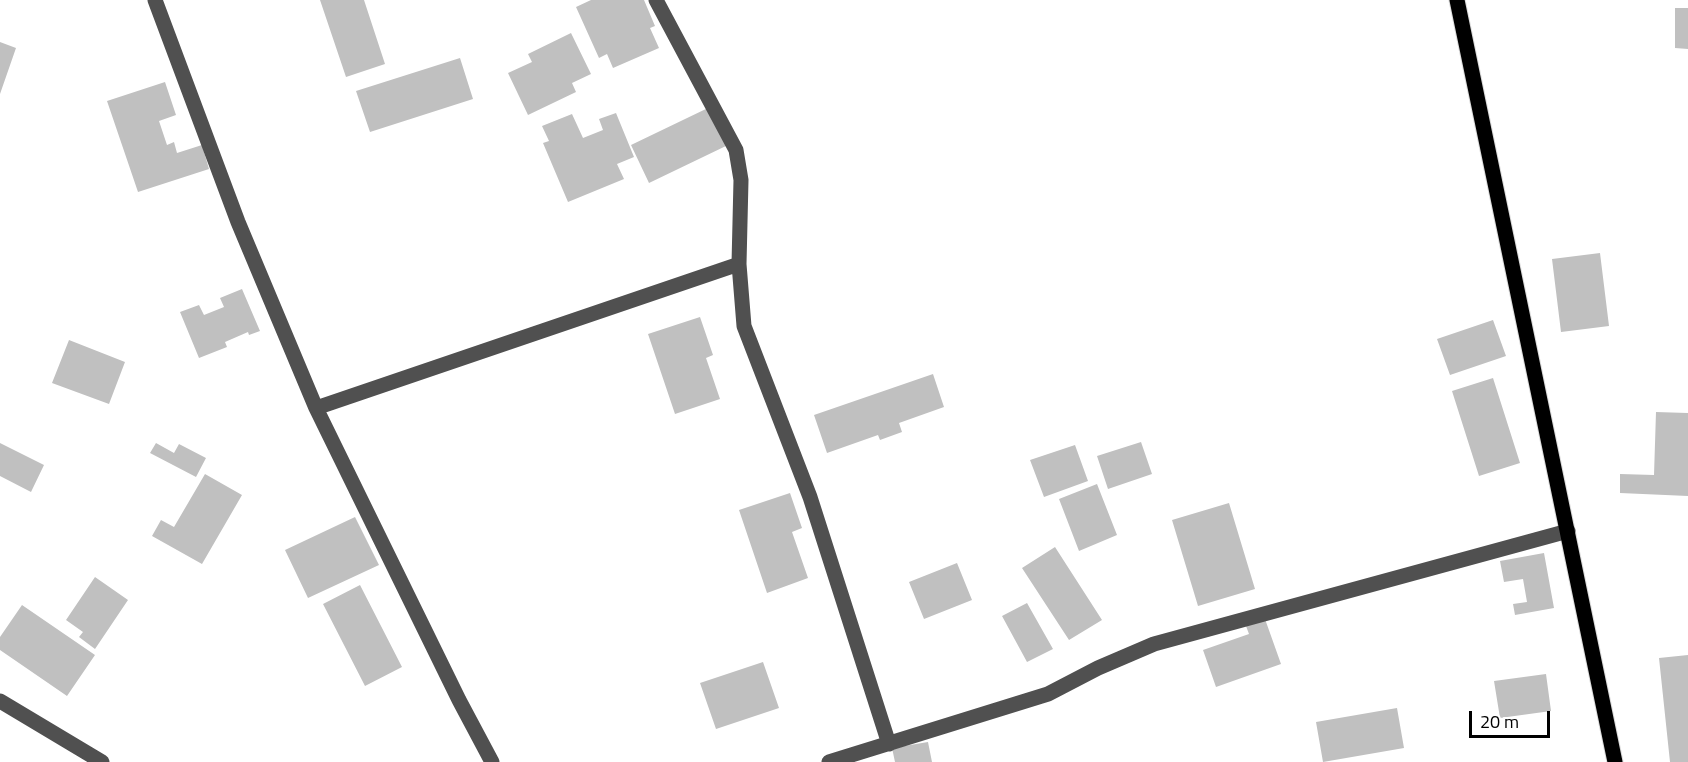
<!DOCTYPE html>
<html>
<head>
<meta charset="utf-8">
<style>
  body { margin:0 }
  #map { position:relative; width:1688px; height:762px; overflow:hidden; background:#fff; font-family:"Titillium Web",sans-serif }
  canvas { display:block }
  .scale { position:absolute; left:1469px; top:711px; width:81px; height:27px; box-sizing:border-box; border:3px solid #000; border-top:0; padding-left:8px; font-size:18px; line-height:21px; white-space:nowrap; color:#000; -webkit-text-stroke:4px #fff; paint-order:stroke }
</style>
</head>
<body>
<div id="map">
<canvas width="1688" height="762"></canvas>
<div class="scale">20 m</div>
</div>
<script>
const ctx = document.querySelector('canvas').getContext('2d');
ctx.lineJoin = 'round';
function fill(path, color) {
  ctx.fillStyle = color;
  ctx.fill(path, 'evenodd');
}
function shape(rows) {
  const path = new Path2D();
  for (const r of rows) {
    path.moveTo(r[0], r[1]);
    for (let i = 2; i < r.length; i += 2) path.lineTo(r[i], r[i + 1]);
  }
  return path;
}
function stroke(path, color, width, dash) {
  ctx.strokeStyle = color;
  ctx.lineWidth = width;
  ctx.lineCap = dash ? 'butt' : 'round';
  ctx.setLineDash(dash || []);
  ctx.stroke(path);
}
fill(shape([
  [320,0,364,0,385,64,346,77],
  [591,0,644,0,655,26,650,28,659,48,613,68,607,54,599,58,576,7],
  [1675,8,1688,8,1688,49,1675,48],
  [571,33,591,74,572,83,576,92,528,115,508,73,532,62,528,54],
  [0,42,16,48,0,94],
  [460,58,473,99,370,132,356,91],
  [165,82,176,115,159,121,167,145,174,142,177,153,202,145,209,169,138,192,107,101],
  [710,107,728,145,649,183,631,145],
  [616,113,634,157,617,164,624,179,568,202,543,143,549,141,542,126,572,114,583,138,603,130,599,119],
  [1600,253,1609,326,1561,332,1552,259],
  [242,289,260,331,249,335,248,332,225,342,227,347,199,358,180,312,199,305,204,315,224,307,220,298],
  [700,317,713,355,706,358,720,399,675,414,648,334],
  [1493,320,1506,356,1450,375,1437,339],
  [69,340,125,362,109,404,52,383],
  [933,374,944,407,899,423,902,432,880,440,878,435,827,453,814,415],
  [1493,378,1520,463,1479,476,1452,391],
  [1656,412,1688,413,1688,496,1620,493,1620,474,1654,475],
  [1141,442,1152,474,1108,489,1097,456],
  [0,443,44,465,31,492,0,476],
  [156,443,174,453,179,444,206,458,196,477,150,453],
  [1075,445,1088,481,1044,497,1030,460],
  [205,474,242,495,202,564,152,536,161,520,174,527],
  [1097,484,1117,535,1079,551,1059,499],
  [790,493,802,528,792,532,808,578,767,593,739,510],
  [1229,503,1255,589,1198,606,1172,520],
  [355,517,379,565,308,598,285,550],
  [1055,547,1102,620,1069,640,1022,568],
  [1544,553,1554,608,1515,615,1513,604,1527,602,1523,579,1504,582,1500,561],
  [957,563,972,600,924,619,909,582],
  [95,577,128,600,95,649,79,637,83,632,66,620],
  [360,585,402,667,365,686,323,604],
  [1027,603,1053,649,1027,662,1002,616],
  [22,605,95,655,67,696,0,650,0,637],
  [1265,619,1281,664,1216,687,1203,650,1249,634,1246,626],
  [1688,655,1688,762,1670,762,1659,658],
  [763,662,779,708,716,729,700,683],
  [1546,674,1551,711,1500,718,1494,681],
  [1397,708,1404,748,1323,762,1316,722],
  [928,742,932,762,895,762,892,748]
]), '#c0c0c0');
const major = shape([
  [1457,0,1615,762]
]);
stroke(major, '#dbdbdb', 17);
stroke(shape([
  [155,0,238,222,316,408,459,700,492,762],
  [656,0,736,150,741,180,739,264,744,326,810,497,889,744],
  [316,408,739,264],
  [0,701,102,762],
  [829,762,1048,694,1098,668,1154,644,1568,531]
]), '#505050', 15);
stroke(major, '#000', 15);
</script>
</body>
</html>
